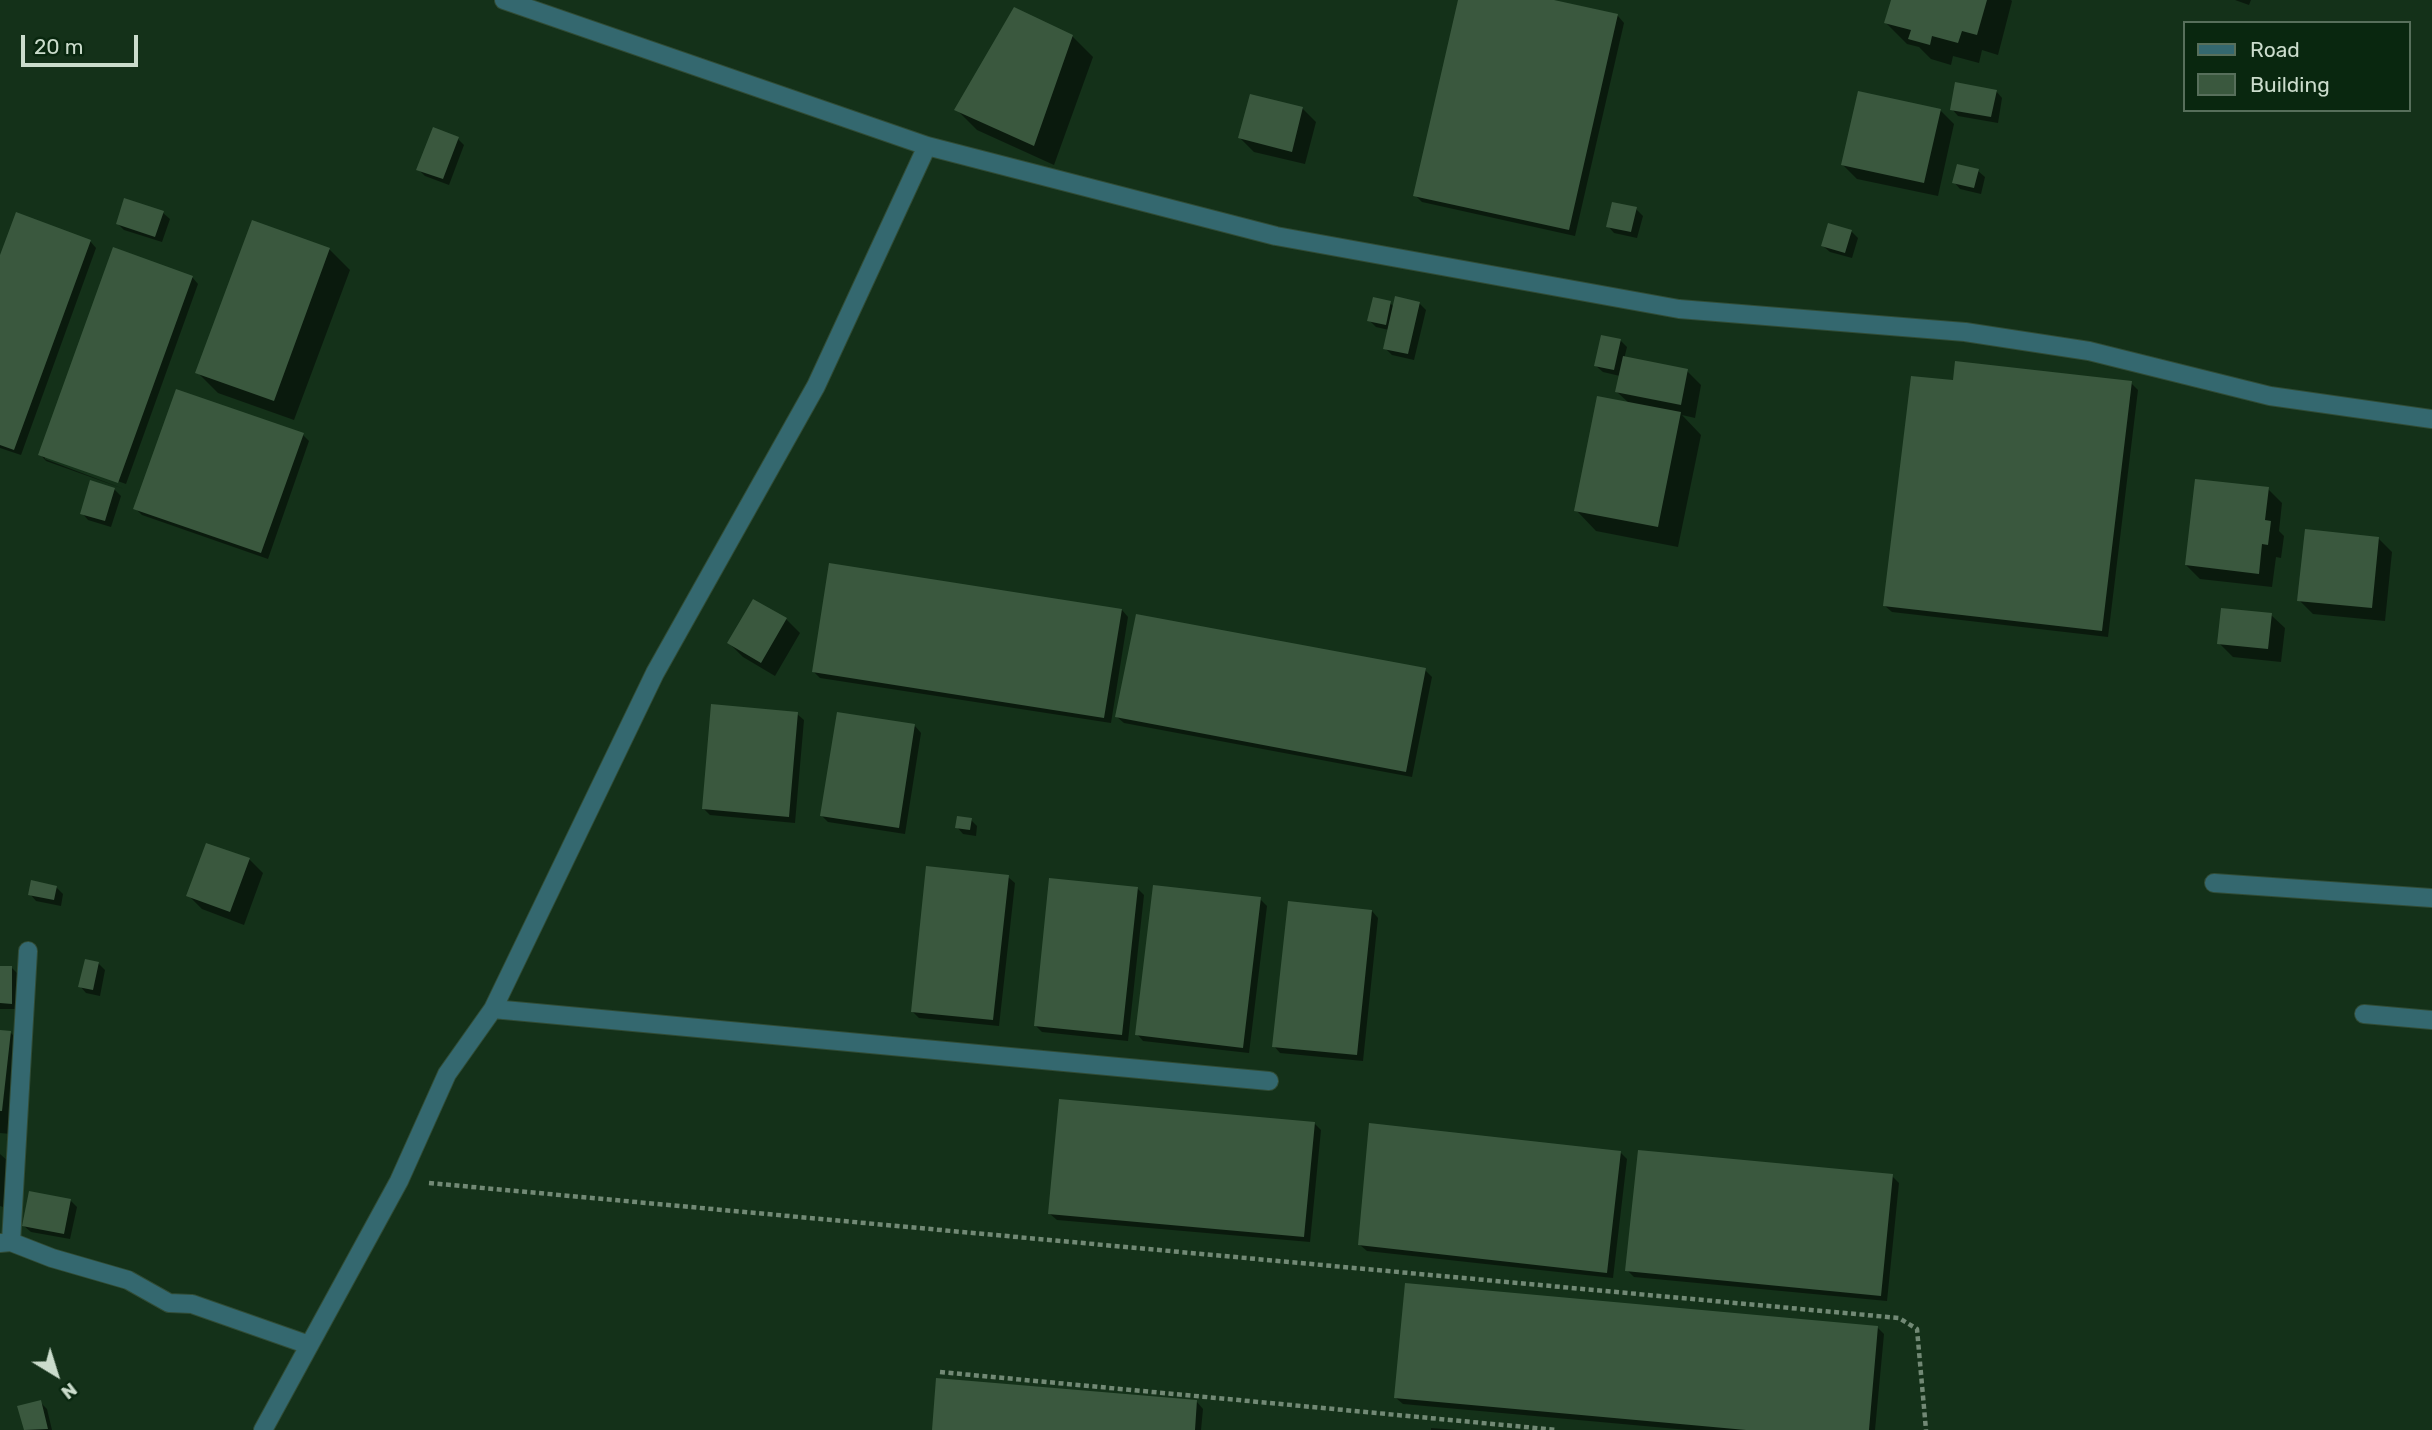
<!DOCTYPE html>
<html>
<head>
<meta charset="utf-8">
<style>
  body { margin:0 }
  #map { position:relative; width:2432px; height:1430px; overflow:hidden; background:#143119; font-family:Rubik,sans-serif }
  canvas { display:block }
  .legend { position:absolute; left:2183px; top:21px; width:228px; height:91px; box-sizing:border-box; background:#09270f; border:2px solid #576f5b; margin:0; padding:9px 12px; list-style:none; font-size:21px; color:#cbdccc }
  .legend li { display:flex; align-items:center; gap:14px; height:35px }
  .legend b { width:35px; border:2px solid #576f5b }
  .north { position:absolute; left:21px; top:1339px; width:70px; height:70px; -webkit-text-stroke:5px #09270f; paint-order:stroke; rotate:142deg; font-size:19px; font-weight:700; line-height:28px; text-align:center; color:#cbdccc }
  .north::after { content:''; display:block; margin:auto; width:24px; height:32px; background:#cbdccc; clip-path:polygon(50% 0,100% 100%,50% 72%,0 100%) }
  .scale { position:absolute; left:21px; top:35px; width:117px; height:32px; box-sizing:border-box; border:4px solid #cbdccc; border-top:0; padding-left:9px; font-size:21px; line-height:24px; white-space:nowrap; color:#cbdccc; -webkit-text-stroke:5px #09270f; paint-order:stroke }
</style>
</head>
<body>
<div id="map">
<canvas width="2432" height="1430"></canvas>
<ul class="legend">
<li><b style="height:9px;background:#34686f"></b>Road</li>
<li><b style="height:19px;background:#3a583e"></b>Building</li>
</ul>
<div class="north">N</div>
<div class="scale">20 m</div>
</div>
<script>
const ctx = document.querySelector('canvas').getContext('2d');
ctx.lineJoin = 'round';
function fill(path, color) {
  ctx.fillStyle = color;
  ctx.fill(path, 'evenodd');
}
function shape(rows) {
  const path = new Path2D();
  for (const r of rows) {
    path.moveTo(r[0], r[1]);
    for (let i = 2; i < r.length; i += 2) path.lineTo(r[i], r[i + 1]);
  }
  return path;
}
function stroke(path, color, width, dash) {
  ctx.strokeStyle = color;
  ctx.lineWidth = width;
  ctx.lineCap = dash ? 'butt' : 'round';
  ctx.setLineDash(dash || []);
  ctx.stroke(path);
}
fill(shape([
  [1460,0,1546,0,1618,16,1624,23,1575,236,1422,202,1415,195],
  [1893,0,2011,0,2012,1,1998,55,1982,50,1979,63,1953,56,1951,65,1931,59,1919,47,1907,44,1886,23],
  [2235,0,2251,0,2249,5],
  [1072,36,1093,57,1054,165,977,130,957,110],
  [1996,91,2002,98,1998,123,1958,116,1952,109],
  [1302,108,1316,122,1305,164,1254,152,1240,138],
  [1940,110,1954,124,1938,196,1857,179,1843,165],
  [458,139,464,145,449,185,425,176,418,169],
  [1978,171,1985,177,1981,194,1960,189,1954,182],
  [1636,209,1643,216,1637,238,1614,233,1608,226],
  [163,213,170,219,162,242,124,230,118,224],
  [1851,231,1858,238,1852,258,1830,252,1823,246],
  [90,241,96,248,21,455,0,448,0,261],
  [329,249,350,270,294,420,218,393,197,372],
  [192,277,198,284,126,484,45,455,45,459,124,489,46,461,40,454],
  [1390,303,1394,307,1419,303,1426,310,1414,360,1392,355,1385,348,1389,330,1376,327,1369,320],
  [1620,340,1627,347,1624,359,1687,371,1701,385,1695,418,1682,415,1701,435,1678,547,1596,531,1576,510,1630,404,1617,392,1620,376,1603,372,1596,366],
  [1954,382,2131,383,2138,390,2108,637,1892,612,1885,606],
  [303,435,309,441,268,559,142,515,135,508],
  [114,489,121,496,111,527,88,520,82,513],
  [2268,489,2282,503,2279,531,2284,536,2281,558,2276,557,2272,587,2200,579,2186,565],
  [2378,538,2392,552,2385,621,2313,614,2299,600],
  [1122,610,1128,617,1111,723,820,678,814,672],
  [2271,615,2285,628,2281,662,2233,657,2219,643],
  [786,619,800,633,775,676,743,657,729,643],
  [1425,670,1432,677,1412,777,1124,723,1117,717],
  [797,714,804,720,795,823,710,815,704,809],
  [915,726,921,733,905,834,828,822,822,816],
  [971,820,977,826,976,836,963,834,957,827],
  [249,859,263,873,244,925,202,909,188,895],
  [1008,877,1015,883,999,1026,919,1018,912,1011],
  [56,887,63,894,61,906,36,901,30,894],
  [1137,888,1144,895,1128,1041,1042,1032,1036,1026],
  [1260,899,1267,906,1249,1053,1143,1041,1137,1034],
  [1372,911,1378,918,1363,1061,1280,1053,1274,1046],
  [98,963,105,970,100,996,86,993,80,986],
  [0,968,12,968,18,974,18,1009,0,1009],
  [0,1032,11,1033,31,1054,21,1135,0,1133],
  [1314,1123,1321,1130,1310,1242,1057,1220,1050,1214],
  [1620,1152,1627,1159,1613,1278,1367,1251,1360,1245],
  [0,1154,8,1161,3,1207,0,1206],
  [1892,1176,1899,1183,1887,1301,1634,1277,1627,1270],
  [70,1200,77,1207,70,1239,31,1232,24,1226],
  [1878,1328,1884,1334,1875,1430,1688,1430,1403,1404,1396,1398],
  [40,1402,47,1409,52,1430,25,1430,20,1408],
  [1197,1402,1203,1409,1201,1430,933,1430],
  [1431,1428,1457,1430,1431,1430]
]), '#0007');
fill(shape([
  [1458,0,1554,0,1618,14,1569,230,1413,196],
  [1891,0,1987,0,1977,35,1962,31,1958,43,1932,36,1930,45,1908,39,1911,30,1884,23],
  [1014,7,1073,35,1034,146,954,110],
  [1955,82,1997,90,1991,117,1950,110],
  [1858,91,1941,109,1924,183,1841,165],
  [1250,94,1303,107,1292,152,1238,138],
  [433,127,459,137,443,179,416,170],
  [1957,164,1979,169,1974,188,1952,183],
  [124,198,164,211,155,237,116,224],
  [1612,202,1637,207,1631,232,1606,227],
  [16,212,91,240,14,450,0,445,0,255],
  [252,220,330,248,274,401,195,373],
  [1828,223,1852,230,1845,253,1821,246],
  [113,247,193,276,118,483,38,455],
  [1395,296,1420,302,1408,354,1383,349],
  [1373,297,1391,301,1386,325,1367,321],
  [1601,335,1621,339,1614,370,1594,366],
  [1623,356,1688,369,1681,405,1615,392],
  [1955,361,2132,381,2102,631,1883,606,1911,376,1953,380],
  [176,389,304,433,261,553,133,509],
  [1597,396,1681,412,1658,527,1574,511],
  [2195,479,2269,487,2265,520,2271,521,2268,545,2262,544,2259,574,2185,565],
  [90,480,115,488,105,521,80,514],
  [2305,529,2379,537,2372,608,2297,601],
  [829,563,1122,609,1104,718,812,672],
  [753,599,787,618,761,663,727,643],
  [2221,608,2272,613,2268,649,2217,644],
  [1136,614,1426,668,1406,772,1115,717],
  [711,704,798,712,789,817,702,809],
  [837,712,915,724,899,828,820,816],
  [957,816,972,818,970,830,955,828],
  [206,843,250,858,230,912,186,896],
  [926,866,1009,875,993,1020,911,1012],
  [1049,878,1138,887,1122,1035,1034,1026],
  [31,880,57,886,54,900,28,895],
  [1153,885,1261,897,1243,1048,1135,1035],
  [1288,901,1372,910,1357,1055,1272,1047],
  [85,959,99,962,93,990,78,987],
  [0,966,12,966,12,1004,0,1003],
  [0,1030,11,1031,2,1111,0,1111],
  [1059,1099,1315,1122,1304,1237,1048,1214],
  [1369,1123,1621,1151,1607,1273,1358,1245],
  [1638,1150,1893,1174,1881,1296,1625,1271],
  [29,1191,71,1199,64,1234,22,1226],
  [1405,1283,1878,1326,1869,1430,1746,1430,1394,1398],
  [936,1378,1197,1400,1195,1430,932,1430],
  [41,1400,48,1429,24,1430,17,1406]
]), '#3a583e');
const minor = shape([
  [504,0,927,146,1276,236,1679,309,1965,332,2089,351,2270,396,2432,419],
  [2214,883,2432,898],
  [493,1009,1269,1081],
  [2364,1014,2432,1020],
  [11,1242,28,951],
  [0,1243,11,1242,52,1258,128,1280,169,1303,192,1304,309,1345],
  [263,1430,399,1181,447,1074,493,1009,655,673,816,386,927,146]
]);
stroke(minor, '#314c36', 20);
stroke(shape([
  [429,1183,1899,1318,1917,1329,1926,1430],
  [940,1372,1557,1430]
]), '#728975', 4.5, [5, 3.5]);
stroke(minor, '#34686f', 18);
</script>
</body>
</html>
